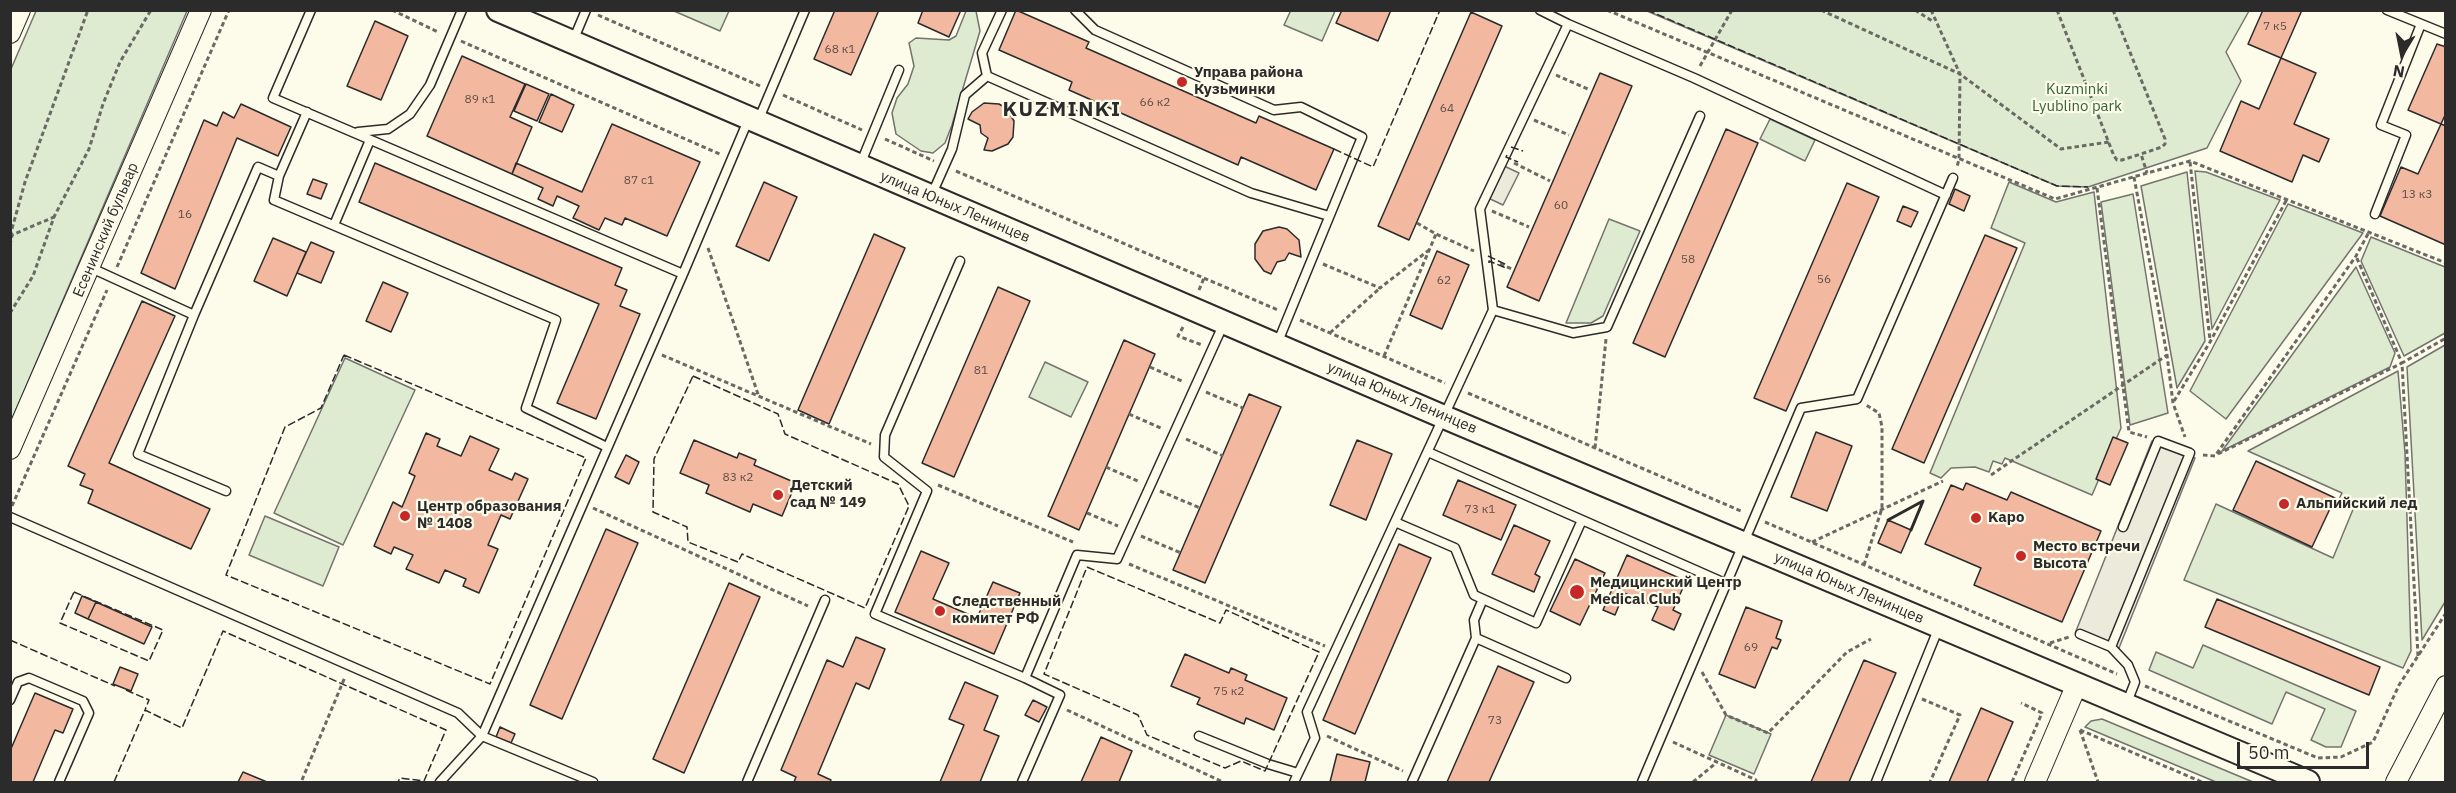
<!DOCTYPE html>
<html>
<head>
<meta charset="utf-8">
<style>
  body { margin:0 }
  #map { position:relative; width:2456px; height:793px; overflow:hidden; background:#fdfbea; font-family:"IBM Plex Sans",sans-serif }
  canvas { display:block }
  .frame { position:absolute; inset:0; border:12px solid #2b2b2b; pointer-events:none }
  .north { position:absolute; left:2372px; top:24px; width:60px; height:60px; -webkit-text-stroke:4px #fdfbea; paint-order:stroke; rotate:190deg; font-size:16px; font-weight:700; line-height:24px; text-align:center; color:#2b2b2b }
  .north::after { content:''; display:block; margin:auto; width:21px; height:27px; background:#2b2b2b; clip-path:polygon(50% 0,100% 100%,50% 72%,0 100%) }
  .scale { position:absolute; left:2237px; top:742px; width:132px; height:27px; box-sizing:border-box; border:3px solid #2b2b2b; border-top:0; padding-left:8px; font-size:18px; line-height:21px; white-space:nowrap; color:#2b2b2b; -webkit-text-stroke:4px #fdfbea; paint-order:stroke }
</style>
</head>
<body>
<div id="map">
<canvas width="2456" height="793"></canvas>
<div class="frame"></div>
<div class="north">N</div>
<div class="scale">50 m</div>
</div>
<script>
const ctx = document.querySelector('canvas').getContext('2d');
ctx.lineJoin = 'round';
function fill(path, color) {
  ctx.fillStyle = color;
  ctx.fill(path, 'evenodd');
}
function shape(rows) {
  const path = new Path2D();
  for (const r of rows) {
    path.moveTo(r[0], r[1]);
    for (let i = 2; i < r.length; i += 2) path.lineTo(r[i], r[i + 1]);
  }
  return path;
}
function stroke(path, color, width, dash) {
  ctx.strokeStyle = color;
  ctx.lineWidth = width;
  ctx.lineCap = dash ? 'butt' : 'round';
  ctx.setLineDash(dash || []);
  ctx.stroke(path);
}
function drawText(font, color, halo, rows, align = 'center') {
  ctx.font = font + ' "IBM Plex Sans",sans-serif';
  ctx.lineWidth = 4.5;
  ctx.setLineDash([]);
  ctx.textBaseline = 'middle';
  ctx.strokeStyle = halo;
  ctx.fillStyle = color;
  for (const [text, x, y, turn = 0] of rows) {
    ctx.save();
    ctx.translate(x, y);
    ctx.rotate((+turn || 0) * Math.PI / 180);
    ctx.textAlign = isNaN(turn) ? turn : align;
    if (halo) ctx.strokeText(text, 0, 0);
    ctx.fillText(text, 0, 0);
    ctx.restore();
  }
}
const green = shape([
  [1291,10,1335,10,1335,11,1322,41,1284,25,1291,10],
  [36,11,187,11,11,421,11,69,36,11],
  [674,11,729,11,720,31,674,11],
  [966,11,976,11,980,31,952,125,945,143,933,153,921,151,896,134,892,113,897,98,908,84,914,66,909,43,916,38,949,40,956,36,966,11],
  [1647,11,2249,11,2226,52,2241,81,2207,148,2088,187,2057,186,1647,11],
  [1770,119,1815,140,1805,161,1760,139,1770,119],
  [2195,171,2206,172,2280,200,2212,329,2195,171],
  [2187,172,2205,341,2177,388,2141,186,2187,172],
  [2009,182,2056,202,2094,192,2121,428,2092,495,2005,458,2002,464,1993,461,1989,472,1975,467,1951,468,1941,478,1930,473,2025,243,1991,228,2009,182],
  [2133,194,2168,413,2130,425,2101,202,2133,194],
  [2288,204,2363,233,2226,419,2190,391,2288,204],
  [1609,219,1640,231,1603,316,1591,323,1566,323,1609,219],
  [2371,237,2445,267,2445,333,2404,356,2361,261,2371,237],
  [2356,267,2395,353,2390,367,2222,451,2356,267],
  [2445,345,2445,602,2422,640,2407,367,2445,345],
  [345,358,415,390,343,545,274,513,345,358],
  [1045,362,1088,382,1071,417,1029,397,1045,362],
  [2398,371,2405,453,2411,651,2403,668,2184,580,2216,504,2333,558,2354,507,2339,499,2342,493,2248,451,2398,371],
  [265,516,339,547,323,586,249,555,265,516],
  [2203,645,2356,711,2341,747,2326,747,2311,740,2325,709,2286,692,2272,724,2149,670,2156,652,2193,668,2203,645],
  [1726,715,1771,734,1754,774,1709,755,1726,715],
  [2102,719,2253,782,2216,782,2085,727,2091,721,2102,719]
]);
fill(green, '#deebd1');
stroke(green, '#74746e', 1.5);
const parking = shape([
  [1502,165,1519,173,1503,205,1486,197,1502,165],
  [2152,441,2195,458,2119,648,2076,631,2152,441]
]);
fill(parking, '#eceadb');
stroke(parking, '#74746e', 1.5);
const building = shape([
  [835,10,879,10,851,75,814,59,835,10],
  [923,10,961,10,949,37,918,23,923,10],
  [1016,10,1089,42,1086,48,1256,123,1259,116,1334,149,1316,190,1241,157,1238,165,1069,90,1072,82,999,50,1016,10],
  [1342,10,1391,10,1378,41,1336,23,1342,10],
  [2263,10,2302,10,2281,58,2248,44,2263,10],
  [1471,12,1502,26,1409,240,1378,226,1471,12],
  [375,21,408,36,381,100,347,86,375,21],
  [2437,44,2446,47,2446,113,2441,124,2408,110,2437,44],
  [462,56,525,84,510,117,532,127,512,174,427,136,462,56],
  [2281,58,2316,73,2294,124,2329,139,2319,162,2303,155,2292,182,2220,151,2241,101,2259,109,2281,58],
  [1600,73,1632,86,1539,301,1507,287,1600,73],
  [526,84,549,94,537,121,514,111,526,84],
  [551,94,574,105,562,132,539,122,551,94],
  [984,103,999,104,1006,108,1014,121,1013,137,1008,144,992,151,984,150,988,138,981,133,980,125,968,119,972,112,984,103],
  [241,104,291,127,278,156,237,138,175,289,141,273,204,120,217,126,223,112,234,118,241,104],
  [612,124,700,162,667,236,625,218,622,225,605,218,599,230,573,218,579,206,557,196,553,206,538,199,543,188,512,174,516,163,582,192,612,124],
  [2441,124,2446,126,2446,245,2380,216,2401,167,2418,174,2441,124],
  [1726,129,1758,143,1665,357,1633,343,1726,129],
  [375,163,622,268,615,285,627,290,620,306,640,314,596,419,557,403,599,304,359,202,375,163],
  [313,179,327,184,321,199,307,194,313,179],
  [764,182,797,197,769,261,736,246,764,182],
  [1847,183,1879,197,1786,411,1754,398,1847,183],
  [1955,189,1970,196,1964,211,1949,204,1955,189],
  [1903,206,1918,212,1911,227,1897,221,1903,206],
  [1279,227,1287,229,1299,240,1301,257,1289,253,1285,260,1277,262,1271,274,1264,271,1255,259,1255,244,1263,231,1279,227],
  [874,234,905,248,829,424,798,410,874,234],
  [1985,235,2017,248,1924,463,1892,449,1985,235],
  [273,238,306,252,287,296,254,281,273,238],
  [311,242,334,252,321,283,297,273,311,242],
  [1437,251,1469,265,1442,329,1410,315,1437,251],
  [383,282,408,293,391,332,366,321,383,282],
  [998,287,1030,301,954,477,922,463,998,287],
  [142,301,175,316,109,463,210,509,191,549,88,503,93,490,80,485,85,474,68,466,142,301],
  [1124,340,1155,354,1079,530,1048,516,1124,340],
  [1249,394,1281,407,1205,583,1173,570,1249,394],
  [1816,432,1852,446,1827,511,1791,497,1816,432],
  [426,433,440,439,437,446,461,456,470,436,499,449,489,470,512,480,515,473,528,479,510,519,501,515,488,545,498,549,479,593,463,586,466,579,445,570,439,583,406,569,413,555,394,547,391,554,374,546,393,502,402,507,415,476,409,473,426,433],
  [2113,437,2128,443,2110,485,2096,479,2113,437],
  [694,440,737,458,739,453,756,460,754,465,796,483,782,516,753,504,750,512,706,493,709,485,680,473,694,440],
  [1357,440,1392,454,1366,520,1330,505,1357,440],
  [626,455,639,462,629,484,615,477,626,455],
  [2256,461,2335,498,2312,547,2233,510,2256,461],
  [1458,480,1516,505,1501,540,1443,515,1458,480],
  [1966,483,2007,500,2011,492,2101,531,2062,622,1974,585,1981,568,1925,544,1951,485,1963,490,1966,483],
  [1888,520,1911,530,1901,553,1878,543,1888,520],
  [1514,525,1550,541,1535,574,1540,577,1534,592,1492,574,1514,525],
  [606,529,638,543,562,719,530,705,606,529],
  [1399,544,1431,558,1355,734,1323,720,1399,544],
  [921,551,949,563,933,599,977,618,993,582,1020,593,994,654,895,612,921,551],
  [1627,555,1686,581,1673,610,1681,614,1674,630,1652,620,1658,607,1624,593,1615,615,1603,610,1627,555],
  [1575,559,1605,573,1580,625,1550,611,1575,559],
  [729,583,760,597,684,773,653,759,729,583],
  [82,596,96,602,88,619,75,613,82,596],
  [2217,599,2380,667,2369,695,2205,627,2217,599],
  [96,602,152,627,144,644,88,619,96,602],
  [1746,607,1782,621,1776,638,1781,640,1777,649,1772,647,1755,688,1719,674,1746,607],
  [856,637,885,649,869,689,856,683,818,774,831,780,830,782,794,782,796,777,781,770,827,660,843,667,856,637],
  [1185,654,1229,673,1231,668,1247,675,1245,680,1287,698,1274,730,1246,718,1244,724,1197,704,1200,698,1171,686,1185,654],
  [1864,660,1896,673,1887,694,1849,782,1811,782,1864,660],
  [1498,666,1534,682,1489,782,1447,782,1498,666],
  [120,667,138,674,131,691,113,684,120,667],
  [965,682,998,696,984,730,999,736,980,782,940,782,964,725,949,719,965,682],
  [35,693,73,709,63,733,55,730,33,782,10,782,10,751,35,693],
  [1033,700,1047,707,1039,722,1025,715,1033,700],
  [1981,708,2013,722,1987,782,1949,782,1981,708],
  [500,727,515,734,511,743,496,737,500,727],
  [1101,737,1132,751,1119,782,1081,782,1101,737],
  [1337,754,1370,762,1365,782,1330,782,1337,754],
  [243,772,267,782,238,782,243,772]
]);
fill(building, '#f2b8a0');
stroke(building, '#2b2b2b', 1.5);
const service = shape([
  [311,10,273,98,683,274,749,118],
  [1002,10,982,53,987,76,1251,193,1329,216],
  [1075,10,1095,30,1274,110,1301,107,1362,137,1277,344],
  [1540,10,1568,24],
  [2387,10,2446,34],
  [573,41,586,10],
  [758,121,805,10],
  [358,132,388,129,410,114,430,85,462,10],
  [860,165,899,70],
  [279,176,274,200,556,320,526,408,607,447],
  [932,194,952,149,965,95,987,76],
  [2375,214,2406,135,2381,125,2421,24],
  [334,225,370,140],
  [960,261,885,435,884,457,927,491,875,614,1025,678,1077,555,1117,559,1224,323],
  [89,267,194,315,258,167,279,176,307,112],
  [1493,310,1573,333,1607,327,1700,116],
  [194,315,138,454,226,491],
  [1428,452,1727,584],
  [10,517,458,713,482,736,593,782],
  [1395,522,1455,548,1474,595,1536,623,1582,520],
  [2080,634,2111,647,2128,665,2135,682,2126,705],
  [1476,638,1566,678],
  [2111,647,2190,453,2158,441,2123,527],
  [10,700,18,682,29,678,83,701,89,713,59,782],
  [1199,736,1268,764,1298,773],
  [440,782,482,736,683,274],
  [747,782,825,600],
  [1022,782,1060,695,1025,678],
  [1294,782,1315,738,1307,712,1493,310,1480,209,1568,24,1694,78,1946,195],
  [1412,782,1476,638,1474,620,1483,599],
  [1642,782,1801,408,1857,399,1953,178],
  [1876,782,1939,627]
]);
const tertiary = shape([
  [10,33,20,10],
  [10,449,201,10],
  [2035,782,2077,684],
  [2396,782,2446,686]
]);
const secondary = shape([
  [498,10,1444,417,2308,782]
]);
stroke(service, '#2b2b2b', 11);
stroke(tertiary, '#2b2b2b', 22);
stroke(secondary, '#2b2b2b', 26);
stroke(shape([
  [392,10,438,32],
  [1607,10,2055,199,2190,161,2446,263],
  [1821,10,1960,74,2061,149,2109,142],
  [1915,10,1934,22],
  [1931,10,1960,74,1959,159,1957,167],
  [2057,10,2114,156,2117,160,2122,160,2141,154],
  [2113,10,2165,139,2165,144,2162,147,2141,154,2147,173],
  [598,15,760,86],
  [461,41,722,155],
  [1700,66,1732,10],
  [1556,75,1588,89],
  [783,95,862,130],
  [1534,120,1569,135],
  [885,139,934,161],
  [2190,162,2210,340],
  [1514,163,1550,181],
  [956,171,1278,310],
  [2134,177,2167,355,2173,403,2185,437],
  [2097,188,2129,432,2147,437],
  [1492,211,1529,227],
  [1417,223,1436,234,1474,251],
  [10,236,25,182,88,10],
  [10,245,12,235,54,217],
  [708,248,759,397],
  [1323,264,1380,288,1429,250],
  [1500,264,1512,269],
  [117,267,229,10],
  [1199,290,1204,278],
  [10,313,33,276,54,217,89,149,103,104,120,62,151,10],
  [1300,320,1445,383],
  [1183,327,1178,336,1202,345],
  [1330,333,1380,288],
  [662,355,871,444],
  [1384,356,1436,234],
  [1150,367,1184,382],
  [1206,392,1243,408],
  [1468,393,1743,512],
  [2174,401,2210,342,2287,199],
  [1129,414,1163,429],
  [1186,439,1223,456],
  [1595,448,1606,339],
  [2218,454,2402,363,2356,256],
  [2203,455,2215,456,2356,256,2369,232],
  [1106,467,1138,481],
  [1991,475,2167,355],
  [938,485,1073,542],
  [1160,491,1200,508],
  [12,506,107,290],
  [593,508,808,606],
  [1087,513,1118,526],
  [1765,522,2117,674],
  [1141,536,1181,553],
  [1812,542,1943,481],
  [1129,564,1325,646],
  [1864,565,1882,508,1882,427,1879,413,1866,405],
  [2050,643,2069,637],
  [2418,656,2402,363,2446,338],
  [1702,672,1726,715,1768,733,1847,652,1871,639],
  [2145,686,2318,758,2341,757,2373,742,2399,685,2446,613],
  [1922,699,1960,715,1930,782],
  [1067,710,1223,782],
  [2080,730,2202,782],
  [2080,730,2098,782],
  [1327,736,1403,771],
  [1673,742,1756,780,1756,782],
  [302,780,345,677],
  [1693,782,1716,763],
  [2012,782,2042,713,2021,703]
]), '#6a6964', 3, [4.5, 3]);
stroke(service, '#fdfbea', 8);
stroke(tertiary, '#fdfbea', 20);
stroke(secondary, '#fdfbea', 22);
stroke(shape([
  [1647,10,2057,186,2088,187],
  [1511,147,1523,151],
  [1334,149,1373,167,1440,10],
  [1507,155,1506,157,1518,162],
  [1488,256,1507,265],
  [1489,263,1489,261,1506,268],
  [344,355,586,458,490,684,226,575,285,427,321,408,344,355],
  [693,376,778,414,785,434,898,484,909,506,865,608,742,554,738,562,688,542,687,527,653,512,654,459,693,376],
  [1087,567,1220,623,1226,610,1319,652,1265,771,1241,761,1225,768,1147,735,1138,715,1044,674,1087,567],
  [74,592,163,630,149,661,60,623,74,592],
  [10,640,115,686],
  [126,690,149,700,145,710],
  [114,782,145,710,182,728,223,631,446,730,424,781,400,778,398,782]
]), '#2b2b2b', 1.5, [8, 3]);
stroke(shape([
  [1888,520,1923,501,1911,530]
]), '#2b2b2b', 3);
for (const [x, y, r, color] of [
  [1182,82,6,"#c62828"],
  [778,495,6,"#c62828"],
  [2284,504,6,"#c62828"],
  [405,516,6,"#c62828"],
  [1976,518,6,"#c62828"],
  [2021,556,6,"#c62828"],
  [1577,592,8,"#c62828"],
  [940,611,6,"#c62828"]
]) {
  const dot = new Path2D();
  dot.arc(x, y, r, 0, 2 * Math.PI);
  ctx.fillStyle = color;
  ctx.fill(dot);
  stroke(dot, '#fdfbea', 2);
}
drawText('12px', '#5d4e48', null, [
  ["7 к5",2275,27],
  ["68 к1",840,50],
  ["89 к1",480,100],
  ["66 к2",1155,103],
  ["64",1447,109],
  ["87 с1",639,181],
  ["13 к3",2417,195],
  ["60",1561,206],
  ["16",185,215],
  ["58",1688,260],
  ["56",1824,280],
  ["62",1444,281],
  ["81",981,371],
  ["83 к2",738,478],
  ["73 к1",1480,510],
  ["69",1751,648],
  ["75 к2",1229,692],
  ["73",1495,721]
]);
drawText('bold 15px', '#2b2b2b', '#fdfbea', [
  ["Управа района",1194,73],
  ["Кузьминки",1194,90],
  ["Детский",790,486],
  ["сад № 149",790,503],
  ["Альпийский лед",2296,504],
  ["Центр образования",417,507],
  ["№ 1408",417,524],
  ["Kapo",1988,518],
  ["Место встречи",2033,547],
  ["Высота",2033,564],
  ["Медицинский Центр",1590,583],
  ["Medical Club",1590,600],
  ["Следственный",952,602],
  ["комитет РФ",952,619]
], 'left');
drawText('15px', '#34623c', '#fdfbea', [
  ["Kuzminki",2077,90],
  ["Lyublino park",2077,107]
]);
drawText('15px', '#2b2b2b', '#fdfbea', [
  ["улица Юных Ленинцев",955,207,23],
  ["Есенинский бульвар",106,230,-67],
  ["улица Юных Ленинцев",1402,398,23],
  ["улица Юных Ленинцев",1849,588,23]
]);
ctx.letterSpacing = '1.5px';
drawText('bold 21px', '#2b2b2b', '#fdfbea', [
  ["KUZMINKI",1062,110]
]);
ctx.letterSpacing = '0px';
</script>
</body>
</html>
